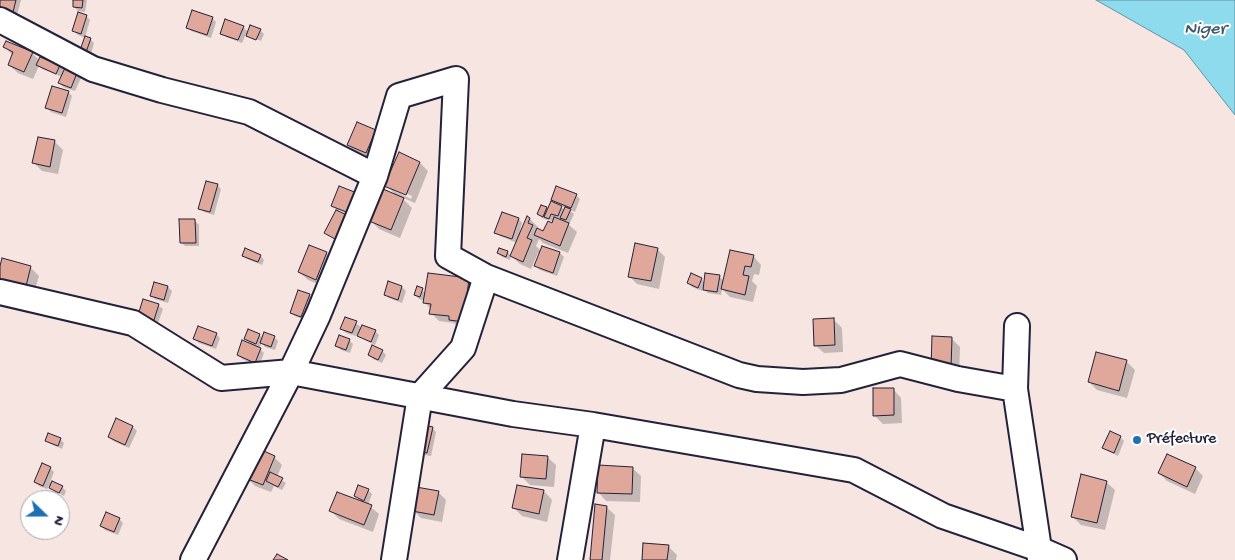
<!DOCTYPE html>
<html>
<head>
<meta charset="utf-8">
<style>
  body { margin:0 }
  #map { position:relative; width:1235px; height:560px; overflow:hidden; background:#f6e5e1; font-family:"Gochi Hand",sans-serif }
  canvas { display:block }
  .north { position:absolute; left:20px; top:490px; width:50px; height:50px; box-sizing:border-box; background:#fff; border:1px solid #a7a7b1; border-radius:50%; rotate:112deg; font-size:14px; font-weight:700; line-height:20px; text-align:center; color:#22223b }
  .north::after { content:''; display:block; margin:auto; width:18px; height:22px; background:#1f6fb2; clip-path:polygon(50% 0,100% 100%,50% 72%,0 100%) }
</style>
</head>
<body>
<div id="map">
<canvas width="1235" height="560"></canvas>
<div class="north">N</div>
</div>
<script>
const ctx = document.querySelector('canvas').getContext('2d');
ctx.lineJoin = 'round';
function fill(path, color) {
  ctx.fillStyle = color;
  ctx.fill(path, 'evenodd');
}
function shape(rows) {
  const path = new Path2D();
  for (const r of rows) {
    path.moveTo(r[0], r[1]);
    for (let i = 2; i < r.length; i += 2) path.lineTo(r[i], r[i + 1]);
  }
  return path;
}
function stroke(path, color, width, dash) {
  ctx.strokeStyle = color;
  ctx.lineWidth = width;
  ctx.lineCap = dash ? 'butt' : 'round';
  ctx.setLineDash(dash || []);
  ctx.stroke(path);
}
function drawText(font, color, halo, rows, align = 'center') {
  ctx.font = font + ' "Gochi Hand",sans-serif';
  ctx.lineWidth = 4;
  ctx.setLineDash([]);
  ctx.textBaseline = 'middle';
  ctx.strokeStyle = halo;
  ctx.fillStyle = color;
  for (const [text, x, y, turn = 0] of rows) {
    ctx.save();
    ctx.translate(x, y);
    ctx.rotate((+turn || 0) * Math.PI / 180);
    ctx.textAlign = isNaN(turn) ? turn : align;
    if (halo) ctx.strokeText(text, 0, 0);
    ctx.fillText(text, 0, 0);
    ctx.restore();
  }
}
const water = shape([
  [1096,0,1235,0,1235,115,1184,50,1096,0]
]);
fill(water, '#8edbed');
stroke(water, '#6391a6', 1);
fill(shape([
  [0,0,21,0,17,15,0,10],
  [75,0,87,0,85,12,78,11,74,7],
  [86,16,90,20,85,37,90,39,94,43,91,54,102,61,83,60,86,38,78,35,74,31],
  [212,18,216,22,211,38,191,31,187,27],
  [243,27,248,32,260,30,264,34,261,41,250,36,250,38,246,34,242,43,226,37,222,33],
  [5,47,32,53,40,61,41,58,60,66,65,71,65,69,77,74,81,78,75,91,63,87,60,83,62,77,42,69,39,66,33,79,18,73,9,65,13,56],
  [68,92,72,96,66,117,51,112,47,108],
  [358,123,376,131,384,140,375,161,357,153,348,145],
  [54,141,63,150,58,174,42,171,34,163],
  [420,163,428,171,415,203,401,197,412,208,400,238,379,229,371,221,397,196,386,185],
  [394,188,412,196,411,199,394,191],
  [217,185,221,189,214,215,204,212,200,208],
  [557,187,576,195,580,199,575,212,568,209,574,214,569,225,577,232,568,253,543,243,539,239,536,246,541,251,542,247,560,253,564,257,557,276,540,270,536,266,540,254,538,253,531,269,520,264,511,256,510,260,502,257,498,253,508,252,511,256,517,243,500,236,496,232,503,213,519,219,522,223,520,230,522,231,530,219,538,227,537,230,544,233,553,222,548,219,547,220,542,218,538,214,546,208,548,210,558,206,552,199],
  [559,204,566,208,565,210,559,205],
  [340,188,353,216,339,210,338,212,346,216,339,242,326,233,337,210,333,206],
  [195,221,199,225,199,246,185,246,181,242],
  [310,247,327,253,335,262,325,287,308,280,299,272],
  [657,249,665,257,659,289,637,284,629,276],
  [243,255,261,256,264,260,262,265,247,259],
  [753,256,761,265,759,275,754,274,752,281,757,286,753,302,730,297,722,289,721,295,708,293,703,288,702,291,692,287,688,283,701,279,705,283,719,276,724,281],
  [30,267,39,276,34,293,6,286,0,279,0,270],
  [469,279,477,288,458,328,454,323,439,321,431,313,431,309,425,303,425,301,419,299,415,295,417,288,426,293],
  [389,283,402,287,406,291,402,303,389,298,385,294],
  [168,287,172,291,168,303,155,299,151,295],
  [309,295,313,299,305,320,295,316,291,313],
  [144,301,159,306,163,309,158,323,143,319],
  [834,320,842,328,843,352,824,353,815,345],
  [356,323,362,328,375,331,379,335,375,345,363,339,357,334,356,336,346,333,342,329],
  [216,334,220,338,216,349,199,343,195,339],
  [259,335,263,338,274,337,278,341,275,350,265,347,262,343,259,348,264,353,259,366,242,359,238,355,253,346,245,338],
  [951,338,960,347,959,377,941,376],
  [349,340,353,344,350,353,341,350,337,346],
  [382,351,386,355,382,363,373,359,369,355],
  [1126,361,1135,370,1127,398,1097,390,1089,382],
  [893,389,901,398,902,423,883,424,874,415],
  [116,420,133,427,137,431,129,448,113,441,109,437],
  [432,428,436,432,431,456,419,454],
  [1120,437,1124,441,1118,456,1108,451,1104,447],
  [60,439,64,443,62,449,51,444,47,440],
  [274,457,282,465,277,477,286,483,282,490,274,486,271,492,255,486,246,477],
  [547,457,556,465,554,487,530,485,522,477],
  [50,468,54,472,50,482,62,487,66,491,64,496,54,491,49,486,47,489,39,486,35,482],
  [632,468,641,476,640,502,606,501,598,492],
  [1195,468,1203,476,1195,494,1167,481,1159,473],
  [1106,482,1115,490,1105,530,1081,525,1072,516],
  [368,490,372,494,368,505,379,514,373,532,339,519,331,511,362,502,355,496],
  [544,491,552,500,547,522,522,516,514,508],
  [438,492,446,500,442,522,421,518,413,510],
  [606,507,615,515,610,560,591,560],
  [119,519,123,523,118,535,105,530,101,526],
  [668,546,677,555,676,560,643,560]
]), '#0003');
const building = shape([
  [0,0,16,0,13,12,0,8,0,0],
  [73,0,83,0,82,8,73,7,73,0],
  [192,10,213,17,207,35,186,28,192,10],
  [78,12,87,15,81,34,72,31,78,12],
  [225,19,244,26,238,40,220,34,225,19],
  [250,25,261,29,256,40,246,36,250,25],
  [85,36,91,38,84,58,78,56,85,36],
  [6,41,33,52,24,72,8,65,13,52,3,47,6,41],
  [40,57,60,65,56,74,36,65,40,57],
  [65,68,77,73,71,88,58,83,65,68],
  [52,86,69,91,62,113,45,108,52,86],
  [357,122,376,130,366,153,347,145,357,122],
  [38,137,55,140,50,167,32,163,38,137],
  [399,152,420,162,406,195,384,186,399,152],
  [206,181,218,184,210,212,198,209,206,181],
  [339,186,357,193,349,213,331,206,339,186],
  [556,186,577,194,571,208,551,200,556,186],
  [383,189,404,198,391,230,369,221,383,189],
  [551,201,562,206,558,216,551,214,549,219,544,217,551,201],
  [541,205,547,207,543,217,537,214,541,205],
  [565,207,571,209,566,220,560,218,565,207],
  [336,210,347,215,335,239,324,233,336,210],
  [502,212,519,218,512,239,494,233,502,212],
  [527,216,530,218,528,223,533,225,527,238,532,240,523,262,510,256,527,216],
  [554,217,569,223,560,246,534,235,537,228,543,231,548,221,552,223,554,217],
  [179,219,195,219,196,243,180,243,179,219],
  [635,243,658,248,651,281,628,277,635,243],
  [309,245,327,252,316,280,298,272,309,245],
  [542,246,560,252,553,273,534,266,542,246],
  [245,248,261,255,258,262,242,256,245,248],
  [499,248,508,251,506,257,497,253,499,248],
  [730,250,754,255,751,267,745,266,743,275,749,276,745,295,721,289,730,250],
  [2,258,31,266,26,286,0,279,0,266,2,258],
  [428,273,469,278,464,322,449,320,449,316,429,314,431,304,423,303,428,273],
  [691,273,702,278,698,288,687,283,691,273],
  [705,273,720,275,717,292,703,290,705,273],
  [388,281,402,286,398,300,384,295,388,281],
  [154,282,168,286,164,300,150,296,154,282],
  [417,286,423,288,420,297,414,295,417,286],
  [298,290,310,294,301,317,290,313,298,290],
  [143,299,159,304,154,320,138,315,143,299],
  [345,317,357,321,352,333,340,329,345,317],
  [834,318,835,345,814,346,813,319,834,318],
  [362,325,376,330,371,342,357,336,362,325],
  [198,326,217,333,212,346,193,339,198,326],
  [248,329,260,334,256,344,244,339,248,329],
  [264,332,275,336,271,347,260,343,264,332],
  [339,335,350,339,346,350,335,346,339,335],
  [932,336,952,337,951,369,931,368,932,336],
  [242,340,261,348,255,363,237,355,242,340],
  [372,345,383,350,378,360,368,355,372,345],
  [1096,352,1127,360,1119,391,1088,382,1096,352],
  [873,388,894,388,894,415,873,416,873,388],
  [116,418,133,426,125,445,108,437,116,418],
  [419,424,433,427,427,453,414,450,419,424],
  [1110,431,1121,436,1114,453,1102,448,1110,431],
  [48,433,61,438,58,446,45,441,48,433],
  [257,448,275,456,263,485,245,478,257,448],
  [522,454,548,456,546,479,520,477,522,454],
  [1167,454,1196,467,1187,487,1158,473,1167,454],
  [42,463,51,467,43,486,34,482,42,463],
  [598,465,633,467,632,494,597,493,598,465],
  [270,472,283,478,278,487,266,481,270,472],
  [1081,474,1107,481,1097,523,1071,517,1081,474],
  [52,481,63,486,59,493,49,488,52,481],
  [358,485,369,489,364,501,354,496,358,485],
  [517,485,544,490,539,514,512,508,517,485],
  [416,487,439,491,434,515,412,511,416,487],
  [337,492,372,505,364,525,329,511,337,492],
  [595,504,607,506,602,560,590,560,595,504],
  [106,512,120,518,114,532,100,526,106,512],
  [643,543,669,545,667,560,642,560,643,543],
  [277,554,288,560,273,560,277,554]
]);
fill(building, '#e0a79b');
stroke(building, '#22223b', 1);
const minor = shape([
  [0,20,93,69,162,90,249,112,375,176,399,96,456,79,448,256,486,277,739,375,757,379,803,382,841,380,900,364,958,379,1015,389],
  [0,292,133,323,221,378,291,372,513,414,593,425,854,470,943,516,1039,549,1040,560],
  [1017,326,1015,389,1039,549,1064,560],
  [193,560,291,372,318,315,375,176],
  [394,560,420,396,463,348,486,277],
  [570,560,593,425]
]);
stroke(minor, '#22223b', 28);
stroke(minor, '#fff', 24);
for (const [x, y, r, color] of [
  [1137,440,5,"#1f6fb2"]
]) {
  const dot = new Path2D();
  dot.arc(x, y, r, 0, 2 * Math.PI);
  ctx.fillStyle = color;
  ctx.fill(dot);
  stroke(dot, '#fff', 2);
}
drawText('16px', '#22223b', '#fff', [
  ["Préfecture",1147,440]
], 'left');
drawText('italic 18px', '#425a70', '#fff', [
  ["Niger",1205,30]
]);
</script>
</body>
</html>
